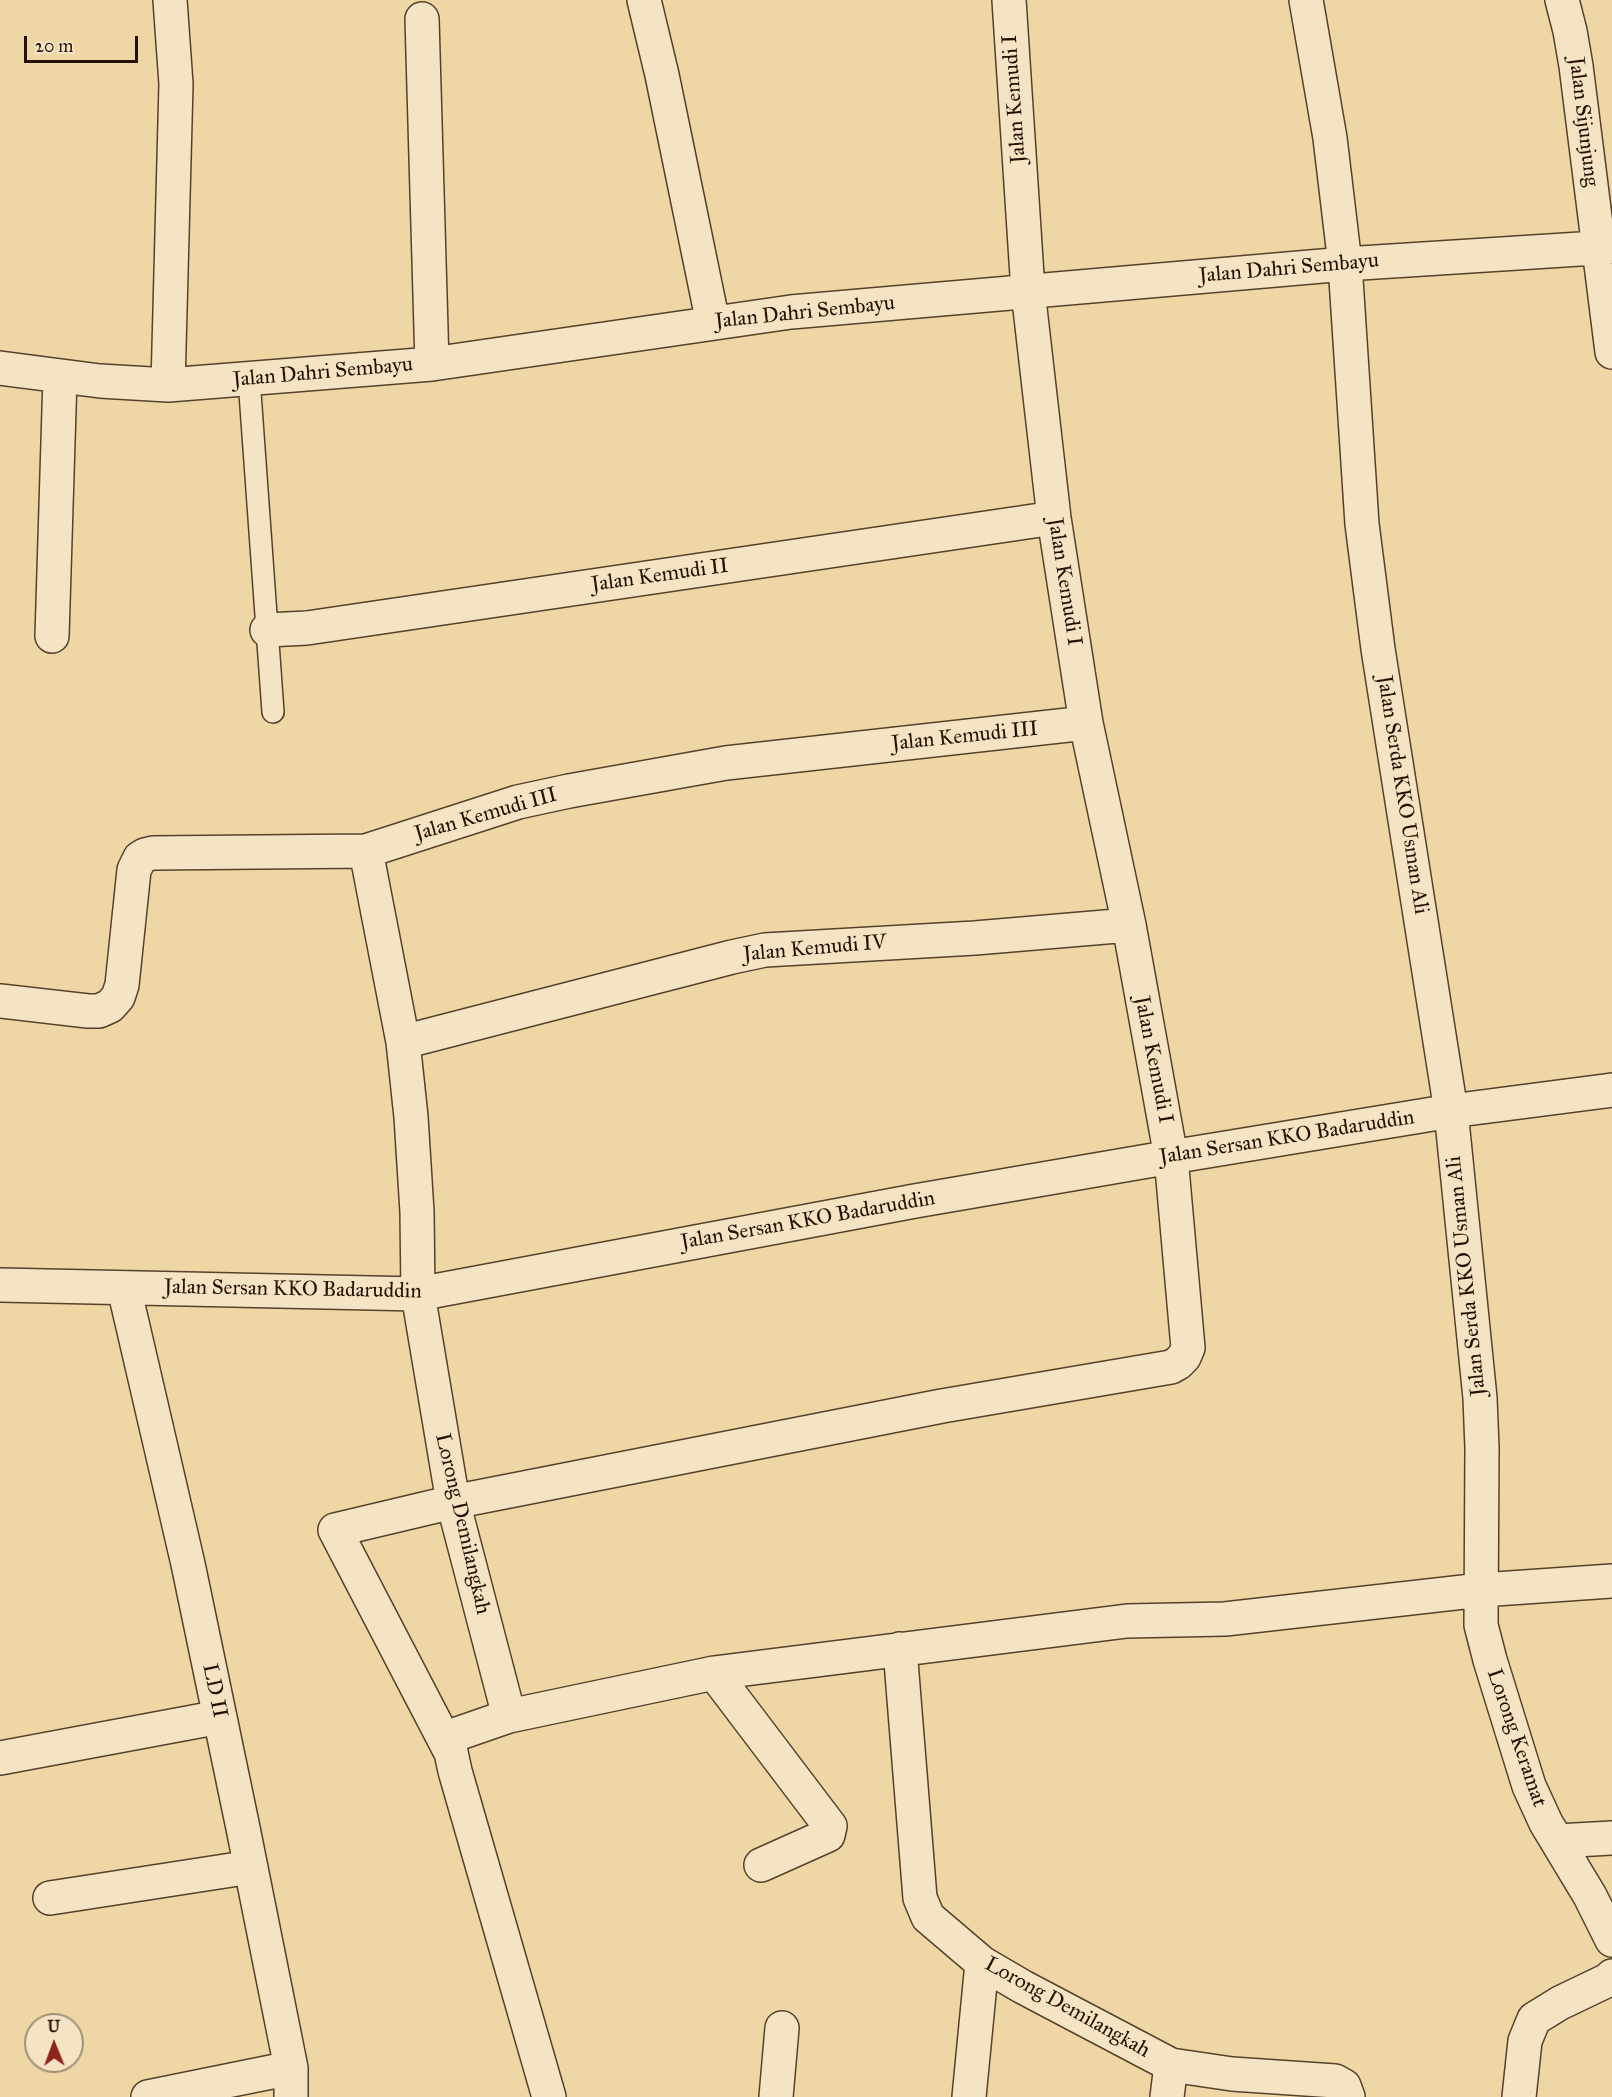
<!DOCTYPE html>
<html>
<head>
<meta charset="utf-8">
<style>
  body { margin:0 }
  #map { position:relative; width:1612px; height:2097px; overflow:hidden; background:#eed6a5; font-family:"IM FELL Great Primer",serif }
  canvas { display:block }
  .north { position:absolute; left:24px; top:2013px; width:60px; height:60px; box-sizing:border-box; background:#f4e4c4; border:2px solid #a19077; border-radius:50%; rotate:359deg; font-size:16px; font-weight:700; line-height:24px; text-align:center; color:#241103 }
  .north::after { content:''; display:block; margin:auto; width:21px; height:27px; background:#8f2418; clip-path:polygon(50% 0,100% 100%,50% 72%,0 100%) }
  .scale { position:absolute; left:24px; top:36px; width:114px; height:27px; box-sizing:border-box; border:3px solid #241103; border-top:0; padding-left:8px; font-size:18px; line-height:21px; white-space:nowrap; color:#241103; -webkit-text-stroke:4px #f4e4c4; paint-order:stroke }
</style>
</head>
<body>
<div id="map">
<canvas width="1612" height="2097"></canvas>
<div class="north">U</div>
<div class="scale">20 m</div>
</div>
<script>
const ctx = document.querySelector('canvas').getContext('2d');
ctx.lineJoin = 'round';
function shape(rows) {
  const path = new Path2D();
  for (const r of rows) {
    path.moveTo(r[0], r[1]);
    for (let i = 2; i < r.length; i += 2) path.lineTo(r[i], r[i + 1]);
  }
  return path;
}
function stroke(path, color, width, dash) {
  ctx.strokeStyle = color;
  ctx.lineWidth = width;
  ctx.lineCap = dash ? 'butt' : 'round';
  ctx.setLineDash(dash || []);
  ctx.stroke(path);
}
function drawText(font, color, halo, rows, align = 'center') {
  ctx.font = font + ' "IM FELL Great Primer",serif';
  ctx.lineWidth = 4.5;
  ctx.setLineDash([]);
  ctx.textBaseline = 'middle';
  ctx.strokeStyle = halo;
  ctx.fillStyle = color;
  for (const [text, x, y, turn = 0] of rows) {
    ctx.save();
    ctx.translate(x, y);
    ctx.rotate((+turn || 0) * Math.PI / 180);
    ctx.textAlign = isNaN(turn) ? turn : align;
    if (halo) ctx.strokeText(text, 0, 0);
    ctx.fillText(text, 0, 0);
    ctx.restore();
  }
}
const lane = shape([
  [249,379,273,712]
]);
const street = shape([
  [644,0,662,75,713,323],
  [1306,0,1330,138,1345,264,1362,524,1378,649,1451,1111,1480,1398,1482,1448,1481,1625,1490,1660,1529,1786,1546,1823,1590,1896,1612,1940],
  [1562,0,1570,31,1576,66,1612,352],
  [422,19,432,364],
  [0,368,100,381,168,385,432,364,791,312,1345,264,1612,247],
  [168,385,176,84,170,0],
  [267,630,307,628,1054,518],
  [52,636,60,377],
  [0,1001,88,1011,99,1011,110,1006,118,997,122,985,134,870,140,858,145,855,153,853,366,851],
  [403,1042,732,957,765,950,975,938,1129,925],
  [0,1285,418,1294,915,1201,1171,1157,1451,1111,1612,1090],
  [124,1288,188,1564,243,1828,291,2068,291,2097],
  [900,1649,920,1898,928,1917,982,1963,1023,1987,1171,2065,1232,2074,1335,2081,1344,2086,1348,2097],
  [714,1673,830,1826,828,1835,761,1865],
  [509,1716,453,1502,418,1294,417,1212,411,1117,403,1042,366,851,518,802,569,791,726,763,1086,723],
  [449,1749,335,1530,453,1502,942,1406,1171,1367,1178,1363,1184,1357,1188,1348,1171,1157,1129,925,1086,723,1054,518,1028,291,1009,0],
  [0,1758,220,1717],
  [1557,1841,1612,1838],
  [50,1898,251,1867],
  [148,2097,291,2068],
  [549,2097,455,1771,449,1743,451,1738,457,1734,509,1716,714,1673,1127,1621,1225,1619,1481,1590,1612,1581],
  [776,2097,782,2028],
  [969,2097,982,1963],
  [1167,2097,1171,2065],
  [1519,2097,1525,2041,1534,2019,1560,2003,1608,1980,1612,1976]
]);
stroke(lane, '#56422c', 24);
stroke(street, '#56422c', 36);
stroke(lane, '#f4e4c4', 21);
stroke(street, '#f4e4c4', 33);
drawText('21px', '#241103', '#f4e4c4', [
  ["Jalan Kemudi I",1015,99,-94],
  ["Jalan Sijunjung",1583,122,83],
  ["Jalan Dahri Sembayu",1289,269,-5],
  ["Jalan Dahri Sembayu",805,313,-6],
  ["Jalan Dahri Sembayu",323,373,-5],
  ["Jalan Kemudi II",660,576,-8],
  ["Jalan Kemudi I",1064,582,81],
  ["Jalan Kemudi III",965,737,-6],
  ["Jalan Serda KKO Usman Ali",1402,795,81],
  ["Jalan Kemudi III",486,815,-16],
  ["Jalan Kemudi IV",815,949,-5],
  ["Jalan Kemudi I",1153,1060,79],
  ["Jalan Sersan KKO Badaruddin",1287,1138,-9],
  ["Jalan Sersan KKO Badaruddin",808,1221,-10],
  ["Jalan Serda KKO Usman Ali",1467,1276,-96],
  ["Jalan Sersan KKO Badaruddin",293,1290,1],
  ["Lorong Demilangkah",462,1524,77],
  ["LD II",214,1691,78],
  ["Lorong Keramat",1516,1738,71],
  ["Lorong Demilangkah",1067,2008,29]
]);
</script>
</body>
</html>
